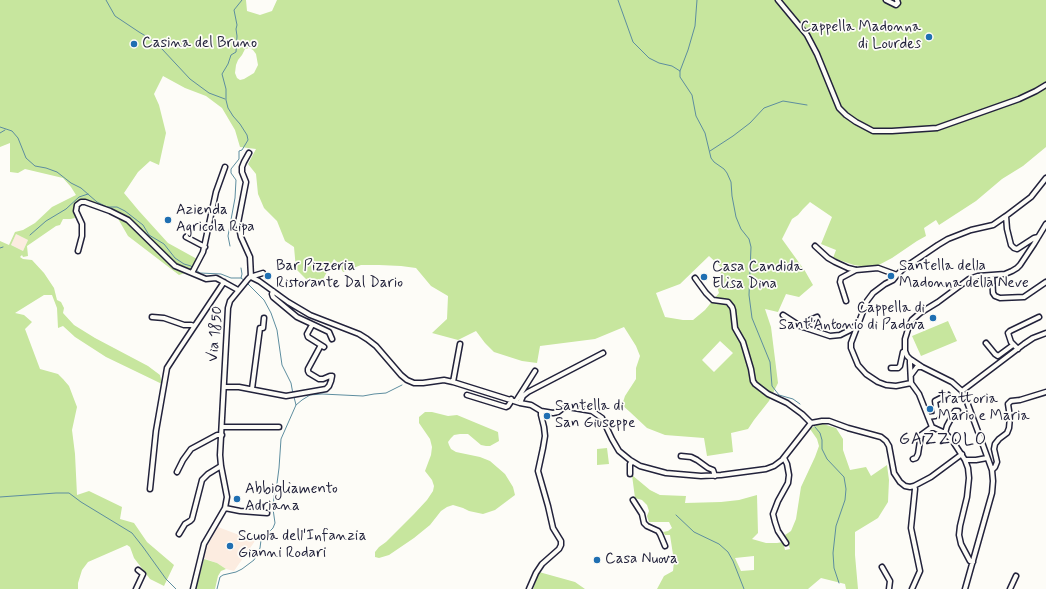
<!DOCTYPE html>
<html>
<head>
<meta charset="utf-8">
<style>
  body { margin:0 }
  canvas { display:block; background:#fdfcf7 }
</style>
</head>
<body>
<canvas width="1046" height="589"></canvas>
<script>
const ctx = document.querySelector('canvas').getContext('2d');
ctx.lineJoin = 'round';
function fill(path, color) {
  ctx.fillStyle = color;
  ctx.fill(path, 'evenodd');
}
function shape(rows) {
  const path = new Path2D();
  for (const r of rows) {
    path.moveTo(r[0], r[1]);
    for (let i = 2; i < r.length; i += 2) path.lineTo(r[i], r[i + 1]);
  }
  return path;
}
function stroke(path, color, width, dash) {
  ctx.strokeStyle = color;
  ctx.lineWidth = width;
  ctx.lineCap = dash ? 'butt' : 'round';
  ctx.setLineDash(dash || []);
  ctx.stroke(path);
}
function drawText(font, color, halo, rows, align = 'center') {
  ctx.font = font + ' Mynerve,sans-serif';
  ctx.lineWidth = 3.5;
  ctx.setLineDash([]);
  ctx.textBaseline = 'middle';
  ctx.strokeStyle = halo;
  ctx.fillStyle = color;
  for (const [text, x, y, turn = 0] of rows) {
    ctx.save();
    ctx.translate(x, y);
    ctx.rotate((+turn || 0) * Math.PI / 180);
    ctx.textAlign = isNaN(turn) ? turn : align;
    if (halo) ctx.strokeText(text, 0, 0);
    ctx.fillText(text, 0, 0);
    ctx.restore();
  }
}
fill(shape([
  [16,234,28,240,23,251,11,245],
  [218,527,255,541,234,571,226,569,217,563,203,558,205,550]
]), '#fcece0');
fill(shape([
  [0,0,246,0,247,11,260,15,272,11,277,0,1046,0,1046,147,1023,166,1002,179,976,201,939,225,936,220,924,228,926,236,917,241,892,258,873,268,854,265,833,258,836,250,821,244,832,217,810,202,803,209,798,215,792,219,782,239,805,271,813,285,799,297,786,294,778,312,765,309,771,327,778,383,769,401,754,420,748,429,731,433,733,452,707,456,704,438,665,435,647,428,630,412,622,405,625,396,636,379,636,368,640,356,636,346,624,327,595,339,540,346,537,363,522,361,494,352,485,343,476,331,458,340,432,333,447,319,448,296,431,286,416,268,401,266,379,265,361,265,343,272,338,263,334,259,322,281,310,283,296,269,294,247,285,241,277,221,264,208,258,194,256,174,248,164,256,149,240,147,235,130,222,108,206,96,185,88,163,76,154,94,159,105,166,133,159,165,150,161,138,172,124,193,139,211,168,243,197,259,191,271,179,275,128,236,113,210,88,201,81,201,77,203,75,209,78,217,71,219,63,219,60,225,56,226,27,246,28,256,23,257,22,255,20,257,23,259,32,260,44,273,54,288,57,300,61,302,64,308,63,313,74,325,95,338,148,366,160,375,162,384,106,357,75,337,63,326,58,328,57,308,52,295,44,295,15,313,24,315,32,322,25,329,40,369,58,374,63,379,69,386,77,407,72,430,75,454,77,495,89,491,122,507,120,519,134,523,147,542,174,565,164,586,150,579,134,558,130,547,127,545,88,562,82,570,78,583,78,589,0,589,0,241,9,245,15,232,23,230,35,223,52,207,76,195,71,187,63,178,25,169,18,173,10,172,10,143,0,147],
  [249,48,253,50,256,54,258,65,254,73,244,79,240,80,237,78,235,73,236,65,238,60,242,55,245,49],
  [16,234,28,240,23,251,11,245],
  [709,256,722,268,717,286,719,293,705,310,693,320,683,320,665,317,656,293,680,284],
  [720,341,733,353,714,372,702,360],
  [948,321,957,341,921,356,912,336],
  [425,412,432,412,448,416,457,415,498,432,499,441,490,446,486,446,481,445,468,434,460,434,454,435,451,438,448,442,449,445,451,449,456,452,480,457,490,461,505,474,513,487,515,495,495,510,483,514,469,511,463,508,453,505,447,507,441,511,430,525,414,538,389,555,379,558,375,557,375,552,379,547,386,542,414,514,427,500,433,491,434,486,432,480,425,471,431,455,432,447,430,439,419,423,419,417],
  [818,424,823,424,836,428,843,439,843,450,850,470,866,467,871,476,887,465,889,480,888,502,878,518,855,532,855,555,858,589,846,589,845,584,821,578,808,589,657,589,664,576,673,571,674,561,670,535,665,535,663,532,668,531,672,528,669,522,649,522,647,516,649,511,647,505,642,500,635,498,632,475,650,490,660,495,686,496,685,503,721,502,739,500,757,495,758,533,752,539,766,543,777,543,783,542,785,550,790,549,785,535,791,531,796,519,801,487,815,457,819,446,817,439,810,429],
  [754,556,754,570,741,571,735,558],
  [607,448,609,464,597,465,597,449],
  [204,559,217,563,226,569,221,571,218,576,215,589,196,589],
  [539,572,575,582,585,589,533,589]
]), '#c7e69e');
stroke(shape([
  [106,0,115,16,139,32,149,38,162,49,190,79,209,93,225,99],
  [618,0,633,42,649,58,659,63,672,66,680,71,680,77,692,95,696,116,705,133,711,158,714,162,724,169,727,173,731,182,732,196,736,217,741,229,749,239,751,247,749,295,752,318,770,362,772,386,779,395,793,399,800,404],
  [680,71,688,50,695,26,697,0],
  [0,127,12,131,18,138,26,158,35,166,46,168,57,172,71,183,81,188,97,202,107,207,117,207,125,211,143,225,149,235,164,244,175,258,184,264,191,266,193,268],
  [0,133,5,130],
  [710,151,733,136,750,123,764,108,783,101,807,105],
  [30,235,46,221,66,209,79,197,88,194],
  [230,246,228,236,235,198,236,180,231,173,231,169,239,159,239,151,242,150,248,140,247,135,240,124,233,116,228,108,226,100,226,89,222,74,228,64,231,55,236,52,237,36,236,29,237,25,234,10,242,0],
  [0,248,3,247],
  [241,268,242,274,241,278,245,281],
  [196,270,200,273,221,274,231,278,241,278],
  [247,283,264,300,271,313,277,330,282,365,291,383,293,394],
  [296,405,302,400,310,395,322,394,363,396,374,394,386,393,402,385],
  [815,427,820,433,822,440,822,449,827,459,844,477,846,489,845,500,836,526,833,553,834,568,839,583],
  [0,497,56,493,69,493,81,502,132,533,143,547,166,579,176,589],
  [676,515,694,532,719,544,728,552,733,561,744,589],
  [217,589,220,577,223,575,236,572,242,569,254,560,260,548,261,540,273,528,275,523,273,509,274,496,276,491,279,468,281,439,296,405,294,397]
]), '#5d8d9f', 1);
const street = shape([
  [778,0,807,35,817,54,839,108,846,115,856,122,873,131,892,131,937,128,1019,99,1036,91,1046,85],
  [886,0,896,5,898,3,897,0],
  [249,153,244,162,242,167,242,172,246,182,238,223,241,237,250,257,251,277],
  [1006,216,1007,229,1011,245,1014,248,1017,249,1034,238,1038,237],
  [186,237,205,247],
  [815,246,828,258,835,262,848,268,856,270,878,268,897,275],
  [78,251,82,236,82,224,76,211,77,205,81,202,85,202,110,211,128,220,175,266,206,279,216,278,220,280,238,290],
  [192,273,203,252,216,192,225,167],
  [992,275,993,293,995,296,1000,298,1024,297,1046,282],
  [251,277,259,281,288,302,310,315,359,334,367,339,376,346,401,375,407,380,414,383,423,383,444,380,453,382,520,403,531,405,541,411,553,413,558,412,562,409,568,407,592,411,602,418,612,439,619,451,630,460,640,466,666,473,701,476,721,475,766,469,774,466,782,460,811,423,822,421,829,421,848,428,881,437,886,441,889,446,894,473,900,482,905,486,910,487,914,486,931,477,962,454],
  [695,278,706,293,713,300,728,302,732,307,733,310,735,328,743,342,751,369,753,381,755,384,768,394,787,403,802,414,811,423],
  [273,291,272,294,273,297,297,317,329,332,332,339],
  [846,301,840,282,841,278,856,270],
  [783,315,800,326,830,336,840,335,850,330,855,326,857,326],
  [152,317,164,318,184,325,191,325,194,326],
  [312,325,307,334,308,337,324,347],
  [803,327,808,321,817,317],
  [986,343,995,354,998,356,1013,345],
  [1018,349,1011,342,1008,333,1010,331,1039,317],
  [910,359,910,363,911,383,919,394,932,427],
  [891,368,898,368,900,366,903,352,905,351],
  [911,375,917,367,921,367],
  [453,382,460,344],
  [911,383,896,386,886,385,878,382,866,374,858,365,851,348,851,343,867,301,873,293,885,284,893,280,897,275,904,268,938,245,948,239,971,230,993,225,1006,216,1031,197,1046,178],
  [224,387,239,387,286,396,326,389,329,386,331,381,332,376,330,376,323,379,319,379,309,373,308,371,308,369,321,345],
  [252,389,260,328,263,328,264,318],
  [962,391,952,382,922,367,910,359,907,356,905,351,905,339,909,326,912,320,920,313,938,302,969,279,978,276,1005,274,1012,271,1017,268,1020,265,1034,244,1046,224],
  [467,395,506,407,508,406,510,403,511,399],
  [946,396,948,395],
  [516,401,535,371],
  [520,403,523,396,528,392,603,353],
  [928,417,935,416,937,414,935,401,941,398],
  [222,427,279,427],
  [932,427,945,433,952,440,965,460,968,468,969,478,967,497,960,526,959,535,961,544,970,561,973,562],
  [945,433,947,426,954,413,955,411,958,411],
  [681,456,691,457,697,460,708,468,713,470,715,476],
  [784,458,787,464,789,475,788,483,778,501,773,514,775,522,778,531,786,543],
  [913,459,916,458,918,454,920,441,921,435,932,427],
  [965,460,976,460,987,458],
  [992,470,995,467,997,462,994,449,995,444,999,439,1007,433,1009,428,1010,417,1008,404,1011,401,1020,400,1046,392],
  [177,472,183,460,191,449,217,435,222,435],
  [630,474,630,464,632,462],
  [150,489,156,431,167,368,178,351,224,282],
  [633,500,642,514,644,523,647,526,658,531,660,534,665,546],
  [225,508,240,511,267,513],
  [179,534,185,524,190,521,192,519,202,480,208,474,221,466],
  [882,567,890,581,889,589],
  [136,589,143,574,138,570],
  [193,589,204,544,225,508,227,497,221,466,220,455,228,308,230,301,248,279,250,277,263,273],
  [529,589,536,573,542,564,559,549,561,545,561,541,553,528,548,506,538,471,543,448,545,436,544,427,541,415,541,411],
  [912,589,920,571,911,528,915,489,914,486],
  [965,589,992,493,993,481,992,470,980,437,967,402,962,391,1024,344,1033,338,1046,333],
  [1010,589,1016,576]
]);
stroke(street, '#22223b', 7);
stroke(street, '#fdfcf7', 4);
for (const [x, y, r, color] of [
  [929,37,4,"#1f6fb2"],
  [134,44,4,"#1f6fb2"],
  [168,220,4,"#1f6fb2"],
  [268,276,4,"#1f6fb2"],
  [891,276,4,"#1f6fb2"],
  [704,277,4,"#1f6fb2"],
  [933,318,4,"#1f6fb2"],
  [930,409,4,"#1f6fb2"],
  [547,416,4,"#1f6fb2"],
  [237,499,4,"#1f6fb2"],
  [230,546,4,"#1f6fb2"],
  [597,560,4,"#1f6fb2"]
]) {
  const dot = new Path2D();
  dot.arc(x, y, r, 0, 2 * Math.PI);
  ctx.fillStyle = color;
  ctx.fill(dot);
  stroke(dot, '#fdfcf7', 1.5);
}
drawText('15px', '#22223b', '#fdfcf7', [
  ["Cappella Madonna",921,28,"right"],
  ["di Lourdes",921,45,"right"],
  ["Casina del Bruno",142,44],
  ["Azienda",176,211],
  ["Agricola Ripa",176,228],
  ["Bar Pizzeria",276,267],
  ["Ristorante Dal Dario",276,284],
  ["Santella della",899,267],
  ["Madonna della Neve",899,284],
  ["Casa Candida",712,268],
  ["Elisa Dina",712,285],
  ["Cappella di",925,309,"right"],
  ["Sant'Antonio di Padova",925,326,"right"],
  ["Trattoria",938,400],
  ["Mario e Maria",938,417],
  ["Santella di",555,407],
  ["San Giuseppe",555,424],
  ["Abbigliamento",245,490],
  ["Adriana",245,507],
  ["Scuola dell'Infanzia",238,537],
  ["Gianni Rodari",238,554],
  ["Casa Nuova",605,560]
], 'left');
drawText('15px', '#22223b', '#fdfcf7', [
  ["Via 1850",216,334,-85]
]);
ctx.letterSpacing = '1px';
drawText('17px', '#22223b', '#fdfcf7', [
  ["GAZZOLO",943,440]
]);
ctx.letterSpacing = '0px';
</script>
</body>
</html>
